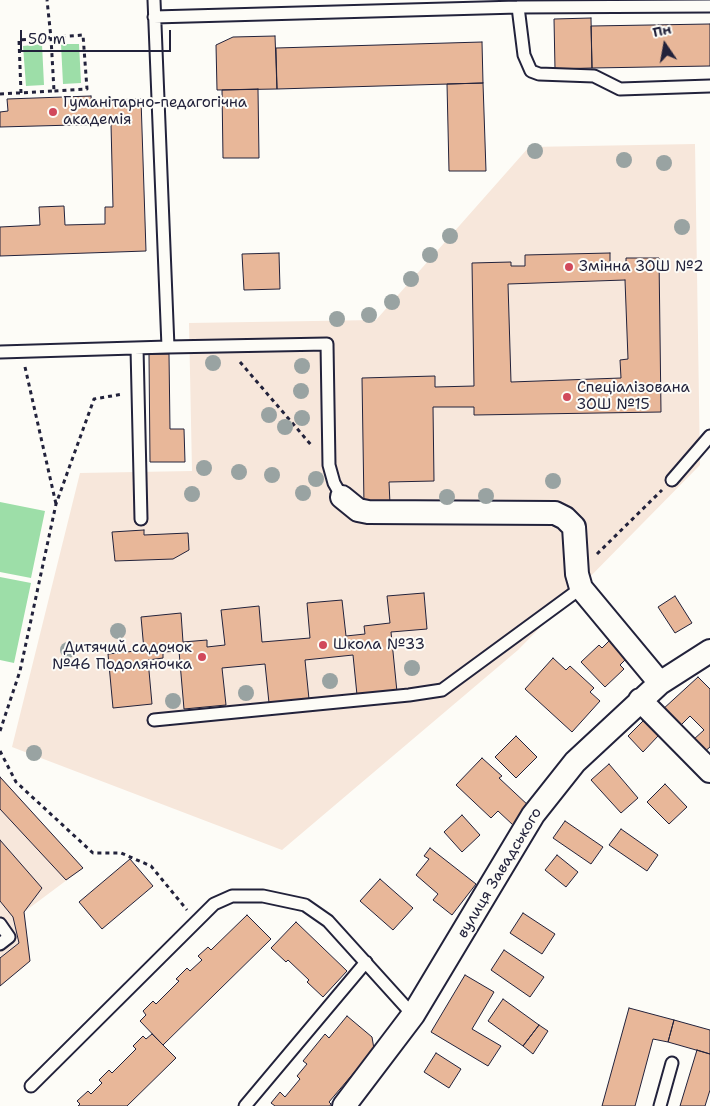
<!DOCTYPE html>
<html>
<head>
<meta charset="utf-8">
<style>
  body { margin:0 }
  #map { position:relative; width:710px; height:1106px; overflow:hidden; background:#fdfcf7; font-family:"Shantell Sans",sans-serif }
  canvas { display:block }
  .north { position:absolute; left:640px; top:20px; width:50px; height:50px; -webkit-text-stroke:4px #fdfcf7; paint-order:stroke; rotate:348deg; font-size:14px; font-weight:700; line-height:20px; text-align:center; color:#22223b }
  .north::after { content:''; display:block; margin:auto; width:18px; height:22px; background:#22223b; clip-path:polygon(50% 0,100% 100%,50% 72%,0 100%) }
  .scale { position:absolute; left:20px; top:30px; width:151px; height:22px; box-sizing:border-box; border:2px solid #22223b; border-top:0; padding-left:6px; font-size:15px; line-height:18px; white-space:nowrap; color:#22223b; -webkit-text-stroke:4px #fdfcf7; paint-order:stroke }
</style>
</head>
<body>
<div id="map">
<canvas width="710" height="1106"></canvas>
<div class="north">Пн</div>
<div class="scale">50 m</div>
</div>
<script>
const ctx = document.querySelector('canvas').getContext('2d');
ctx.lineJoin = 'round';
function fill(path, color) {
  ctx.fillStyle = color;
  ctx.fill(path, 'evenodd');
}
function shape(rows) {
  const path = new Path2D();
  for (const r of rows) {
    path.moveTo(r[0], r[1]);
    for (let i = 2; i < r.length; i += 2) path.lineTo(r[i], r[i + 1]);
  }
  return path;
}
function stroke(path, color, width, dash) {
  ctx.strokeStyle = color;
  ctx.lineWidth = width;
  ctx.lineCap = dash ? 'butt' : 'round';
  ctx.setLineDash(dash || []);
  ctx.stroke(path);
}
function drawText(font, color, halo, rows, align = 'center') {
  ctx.font = font + ' "Shantell Sans",sans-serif';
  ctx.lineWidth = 4;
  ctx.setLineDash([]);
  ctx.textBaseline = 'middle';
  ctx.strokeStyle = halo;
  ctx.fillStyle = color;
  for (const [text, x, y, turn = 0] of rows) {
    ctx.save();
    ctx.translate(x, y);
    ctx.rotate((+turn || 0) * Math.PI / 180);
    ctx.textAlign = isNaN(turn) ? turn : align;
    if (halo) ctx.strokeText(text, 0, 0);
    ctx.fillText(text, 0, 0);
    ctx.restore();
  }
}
fill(shape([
  [695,144,700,465,518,650,282,850,12,747,80,473,192,471,189,323,376,320,529,147],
  [0,776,83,868,24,912,30,961,0,986]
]), '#f7e7db');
fill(shape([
  [42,44,44,85,26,86,23,46],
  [61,44,79,44,81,83,63,84],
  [0,502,45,511,31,578,0,572],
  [0,577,31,583,14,663,0,660]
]), '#9ddea8');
const building = shape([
  [591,18,592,68,555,69,554,19,591,18],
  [710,24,710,66,592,68,591,26,710,24],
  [275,36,277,89,217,90,216,45,233,37,275,36],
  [482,42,483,83,277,89,276,48,482,42],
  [483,83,486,171,449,171,447,84,483,83],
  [258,89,259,158,223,158,222,90,258,89],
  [91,96,92,107,109,106,109,100,141,99,146,251,0,256,0,227,40,225,39,207,64,206,65,225,105,224,105,207,113,207,111,124,0,127,0,112,8,111,7,99,91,96],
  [279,253,280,289,244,290,242,254,279,253],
  [610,253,610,264,626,264,626,258,659,258,661,412,474,415,474,407,433,407,434,481,389,482,390,504,364,505,362,378,435,376,435,387,474,386,472,263,511,262,511,266,525,266,525,255,610,253],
  [625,280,628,359,620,360,621,378,511,382,508,284,625,280],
  [149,354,169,354,170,429,184,429,185,462,150,462,149,354],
  [144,530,144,535,188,533,189,550,173,559,115,561,112,532,144,530],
  [424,593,427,629,391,632,397,692,357,695,353,655,305,660,309,699,269,703,265,664,222,668,226,705,184,709,179,651,163,652,163,658,148,660,152,704,113,708,108,654,144,650,141,617,181,613,183,642,207,640,207,647,225,645,221,610,259,606,262,642,310,638,307,603,342,600,346,636,365,634,364,626,390,623,387,596,424,593],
  [675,596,692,623,675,633,658,607,675,596],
  [609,641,626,659,620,665,624,669,605,687,581,662,599,645,602,648,609,641],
  [553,658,566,670,570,666,594,688,590,692,600,701,572,732,525,689,553,658],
  [698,677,710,689,710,747,704,752,693,740,704,730,690,716,678,728,662,710,698,677],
  [643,721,658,736,643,752,628,736,643,721],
  [516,736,537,757,516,778,495,757,516,736],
  [482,758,502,776,499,778,530,807,513,825,498,811,491,818,456,785,482,758],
  [609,764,638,798,621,813,591,780,609,764],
  [0,777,83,868,66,880,0,809,0,777],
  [665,784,687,807,669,824,647,802,665,784],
  [462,815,480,835,462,852,444,832,462,815],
  [565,821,603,847,591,864,553,838,565,821],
  [621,829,658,855,647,871,609,845,621,829],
  [0,840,42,888,24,912,30,961,0,986,0,958,19,943,13,917,0,901,0,840],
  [430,848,476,884,452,915,433,900,438,894,416,875,429,859,424,856,430,848],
  [557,855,578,872,566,887,545,870,557,855],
  [130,859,153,886,102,929,79,902,130,859],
  [380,879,413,908,393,930,360,901,380,879],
  [523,913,555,934,542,954,510,933,523,913],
  [247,915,271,939,163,1045,140,1021,146,1015,143,1011,153,1001,156,1004,179,981,176,979,187,968,190,971,202,960,198,956,208,947,211,950,247,915],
  [296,922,347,971,323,997,307,982,309,980,288,960,286,962,271,948,296,922],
  [504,950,544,977,530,997,491,970,504,950],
  [465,975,494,992,472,1029,501,1046,488,1066,431,1032,465,975],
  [503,999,539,1025,523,1046,488,1021,503,999],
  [629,1008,674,1020,668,1042,653,1039,635,1106,602,1106,629,1008],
  [347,1016,372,1037,374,1049,329,1102,331,1104,330,1106,275,1106,271,1103,280,1092,285,1097,300,1079,297,1076,307,1064,303,1061,325,1034,329,1038,347,1016],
  [674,1020,710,1030,710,1054,668,1042,674,1020],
  [539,1025,548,1031,533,1054,523,1046,539,1025],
  [152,1034,176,1058,127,1106,78,1106,80,1104,77,1101,88,1091,91,1094,102,1083,99,1080,109,1070,112,1073,136,1049,133,1046,143,1036,146,1039,152,1034],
  [697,1050,710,1054,710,1090,705,1106,680,1106,697,1050],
  [436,1053,461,1069,449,1088,424,1072,436,1053]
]);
fill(building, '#e8b799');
stroke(building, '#22223b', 1);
const service = shape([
  [518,7,524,55,531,71,539,74,594,76,620,89,710,86],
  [154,17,518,7,710,6],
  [168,347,327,344,329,465,334,483,342,497],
  [137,348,141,519],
  [0,352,168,347,154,0],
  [672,480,710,436],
  [154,720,409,695,442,690,581,588],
  [0,924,9,937,0,944],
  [31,1086,214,904,232,896,263,896,305,905,328,921,413,1015],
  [245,1106,366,962],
  [660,1106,672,1063]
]);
const minor = shape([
  [342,497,358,510,368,512,555,513,565,518,574,527,577,574,581,588,660,683],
  [640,700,710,771],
  [344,1106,413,1015,533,815,575,762,660,683,710,651]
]);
stroke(service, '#22223b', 15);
stroke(minor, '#22223b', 26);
stroke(shape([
  [21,93,19,40,83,35,87,89,54,91],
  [0,94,54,91,51,38,47,0],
  [240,362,312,446],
  [25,367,56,504],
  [597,554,662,490],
  [0,731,20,671,56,504,94,399,123,394],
  [0,751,16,782,93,853,121,853,151,866,187,910]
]), '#22223b', 3, [4, 4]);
stroke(service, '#fdfcf7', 11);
stroke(minor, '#fdfcf7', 22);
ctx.fillStyle = '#99a3a2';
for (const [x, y] of [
  [535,151],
  [624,160],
  [664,163],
  [682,227],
  [450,236],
  [430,255],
  [411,279],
  [392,302],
  [369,315],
  [337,319],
  [213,363],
  [302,366],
  [301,391],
  [269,415],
  [302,418],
  [285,427],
  [204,468],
  [239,472],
  [272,475],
  [316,479],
  [553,481],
  [303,493],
  [192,494],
  [486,496],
  [447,497],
  [118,631],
  [68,650],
  [412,668],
  [330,681],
  [246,693],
  [173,701],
  [34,753]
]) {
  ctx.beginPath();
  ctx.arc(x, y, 8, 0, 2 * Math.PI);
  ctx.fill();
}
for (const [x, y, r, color] of [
  [53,112,5,"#d1495b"],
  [569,267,5,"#d1495b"],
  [567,397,5,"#d1495b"],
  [323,645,5,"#d1495b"],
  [202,657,5,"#d1495b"]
]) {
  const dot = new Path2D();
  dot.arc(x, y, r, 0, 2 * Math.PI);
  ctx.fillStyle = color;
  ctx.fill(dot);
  stroke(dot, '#fdfcf7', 2);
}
drawText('15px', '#22223b', '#fdfcf7', [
  ["Гуманітарно-педагогічна",63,103],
  ["академія",63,120],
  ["Змінна ЗОШ №2",579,267],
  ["Спеціалізована",577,388],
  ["ЗОШ №15",577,405],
  ["Школа №33",333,645],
  ["Дитячий садочок",192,648,"right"],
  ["№46 Подоляночка",192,665,"right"]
], 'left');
drawText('15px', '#22223b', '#fdfcf7', [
  ["вулиця Завадського",500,873,-59]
]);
</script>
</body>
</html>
